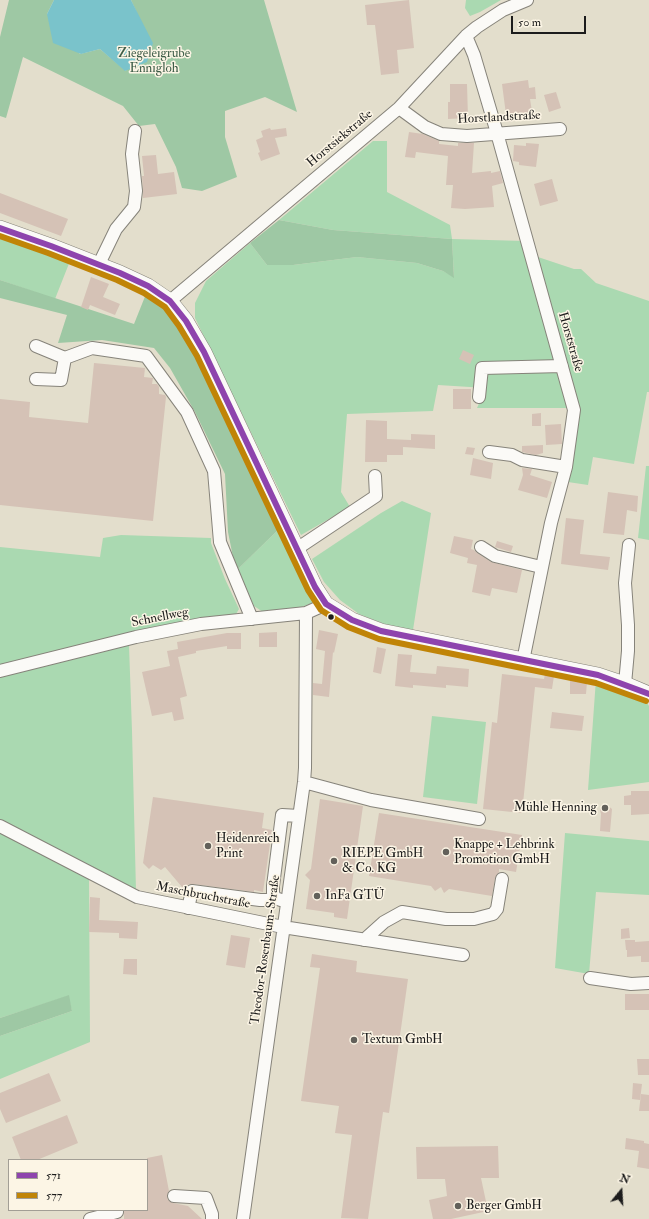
<!DOCTYPE html>
<html>
<head>
<meta charset="utf-8">
<style>
  body { margin:0 }
  #map { position:relative; width:649px; height:1219px; overflow:hidden; background:#e3decc; font-family:"IM FELL Double Pica",serif }
  canvas { display:block }
  .legend { position:absolute; left:8px; top:1159px; width:140px; height:52px; box-sizing:border-box; background:#fcf5e5; border:1px solid #a29e95; margin:0; padding:5px 7px; list-style:none; font-size:12px; color:#1c1c1c }
  .legend li { display:flex; align-items:center; gap:8px; height:20px }
  .legend b { width:20px; border:1px solid #a29e95 }
  .north { position:absolute; left:601px; top:1171px; width:40px; height:40px; -webkit-text-stroke:3px #fcf5e5; paint-order:stroke; rotate:18deg; font-size:11px; font-weight:700; line-height:16px; text-align:center; color:#1c1c1c }
  .north::after { content:''; display:block; margin:auto; width:14px; height:18px; background:#1c1c1c; clip-path:polygon(50% 0,100% 100%,50% 72%,0 100%) }
  .scale { position:absolute; left:511px; top:16px; width:75px; height:18px; box-sizing:border-box; border:2px solid #1c1c1c; border-top:0; padding-left:5px; font-size:12px; line-height:14px; white-space:nowrap; color:#1c1c1c; -webkit-text-stroke:3px #fcf5e5; paint-order:stroke }
</style>
</head>
<body>
<div id="map">
<canvas width="649" height="1219"></canvas>
<ul class="legend">
<li><b style="height:5px;background:#8e44ad"></b>571</li>
<li><b style="height:5px;background:#c08407"></b>577</li>
</ul>
<div class="north">N</div>
<div class="scale">50 m</div>
</div>
<script>
const ctx = document.querySelector('canvas').getContext('2d');
ctx.lineJoin = 'round';
function fill(path, color) {
  ctx.fillStyle = color;
  ctx.fill(path, 'evenodd');
}
function shape(rows) {
  const path = new Path2D();
  for (const r of rows) {
    path.moveTo(r[0], r[1]);
    for (let i = 2; i < r.length; i += 2) path.lineTo(r[i], r[i + 1]);
  }
  return path;
}
function stroke(path, color, width, dash) {
  ctx.strokeStyle = color;
  ctx.lineWidth = width;
  ctx.lineCap = dash ? 'butt' : 'round';
  ctx.setLineDash(dash || []);
  ctx.stroke(path);
}
function drawText(font, color, halo, rows, align = 'center') {
  ctx.font = font + ' "IM FELL Double Pica",serif';
  ctx.lineWidth = 3;
  ctx.setLineDash([]);
  ctx.textBaseline = 'middle';
  ctx.strokeStyle = halo;
  ctx.fillStyle = color;
  for (const [text, x, y, turn = 0] of rows) {
    ctx.save();
    ctx.translate(x, y);
    ctx.rotate((+turn || 0) * Math.PI / 180);
    ctx.textAlign = isNaN(turn) ? turn : align;
    if (halo) ctx.strokeText(text, 0, 0);
    ctx.fillText(text, 0, 0);
    ctx.restore();
  }
}
fill(shape([
  [466,0,501,0,480,12,470,16,465,8],
  [373,141,387,141,387,192,450,225,452,239,525,241,571,408,477,408,486,388,438,385,433,411,347,414,341,492,350,507,301,535,195,318,195,303,206,281,250,243,267,265,293,265,357,257,417,263,443,271,454,277,452,239,333,230,279,220],
  [0,234,70,261,55,299,0,280],
  [538,257,574,269,581,269,596,283,649,301,649,392,647,392,634,464,593,457,588,485,568,482,580,409],
  [646,466,649,466,649,540,638,538],
  [402,501,431,513,413,630,389,626,359,614,340,600,324,582,312,559,381,513],
  [280,528,315,596,312,603,299,608,263,612,254,606,238,569],
  [121,535,211,538,211,543,225,579,239,609,236,614,200,618,159,626,0,666,0,547,100,557,103,538],
  [129,645,132,731,136,891,0,822,0,676],
  [596,679,645,700,649,706,649,782,588,790],
  [432,716,486,722,477,804,423,797],
  [0,831,89,874,90,1042,0,1079,0,1036,72,1011,68,996,0,1018],
  [565,833,649,841,649,895,596,892,589,974,555,968]
]), '#aad9b1');
fill(shape([
  [9,0,54,0,47,14,80,54,100,49,126,71,137,13,131,0,264,0,297,112,265,97,225,111,225,137,237,177,202,191,182,188,176,167,155,124,139,126,123,106,23,57,6,118,0,116,0,37],
  [279,220,333,230,452,239,454,278,443,271,417,263,357,257,293,265,267,265,250,243],
  [0,280,134,324,146,294,168,308,181,326,252,468,280,528,238,569,233,557,228,532,225,474,195,412,170,368,154,348,102,340,58,343,67,315,0,298],
  [69,995,72,1011,0,1036,0,1018]
]), '#9ec8a4');
fill(shape([
  [54,0,131,0,153,43,147,62,125,71,100,49,81,54,53,43,47,14]
]), '#7ac3cb');
fill(shape([
  [409,0,414,48,397,50,399,73,381,75,375,25,367,25,365,5],
  [528,80,529,88,535,87,536,99,530,99,533,118,507,122,502,84],
  [450,84,467,84,468,118,448,119,448,102,450,102],
  [556,92,561,108,549,112,544,95],
  [270,128,271,130,286,128,287,136,275,138,280,154,261,161,258,153,260,152,256,140,263,137,261,131],
  [409,132,423,134,439,141,439,144,458,146,458,143,474,143,472,173,491,171,491,173,500,171,503,183,492,186,494,207,465,209,451,208,453,185,446,185,448,156,416,152,415,158,405,157],
  [526,143,539,144,536,167,519,165,519,162,513,161,514,145,526,146],
  [156,155,158,174,174,172,177,194,143,198,143,190,142,176,144,176,142,156],
  [552,179,558,201,540,206,534,184],
  [0,193,68,219,61,236,0,213],
  [91,277,109,284,103,297,120,304,115,315,90,305,88,310,81,307],
  [463,350,474,355,470,364,459,359],
  [94,363,145,368,144,377,153,378,152,384,157,384,159,387,159,394,165,395,166,397,153,521,0,505,0,399,30,402,29,417,88,423],
  [453,389,471,389,471,409,453,409],
  [541,413,541,426,532,426,532,414],
  [366,420,387,421,387,439,411,440,411,434,435,435,435,449,403,447,403,455,387,455,387,462,365,462],
  [561,424,562,444,546,445,545,425],
  [543,445,543,453,536,455,522,452,522,446],
  [467,447,475,448,473,455,465,454],
  [473,458,493,463,491,479,470,475],
  [522,468,532,469,530,475,552,482,547,498,518,490,523,475],
  [608,492,638,496,637,512,627,510,624,535,603,533],
  [566,518,584,520,580,554,610,557,608,570,561,564],
  [454,536,473,540,471,549,474,550,477,553,491,562,522,570,517,593,492,588,490,596,472,592,477,565,467,563,468,558,450,553],
  [497,541,513,546,511,552,495,547],
  [319,630,338,634,334,653,333,652,329,697,313,695,313,683,322,684,325,651,316,649],
  [277,632,277,647,259,647,259,633],
  [227,633,241,633,241,649,227,649,227,646,196,651,196,653,178,657,187,696,180,698,184,719,174,721,172,712,152,716,142,672,170,666,167,651,178,649,177,642],
  [377,647,386,649,381,674,373,672],
  [398,654,412,655,410,672,436,674,437,666,469,669,468,687,446,685,446,688,413,685,413,688,395,686],
  [502,674,544,679,545,674,554,676,552,689,535,687,522,813,483,809,492,722,497,723],
  [570,679,587,682,586,694,570,694],
  [552,712,584,716,582,731,550,728],
  [631,791,649,791,649,814,631,815,631,805,624,805,624,796,631,795],
  [153,797,264,813,262,828,272,830,263,892,254,890,254,892,193,884,189,884,186,887,182,887,165,867,161,870,153,865,149,869,143,863],
  [320,799,363,806,347,919,334,917,334,913,306,909,310,880,305,875,311,869],
  [606,804,612,809,610,832,600,831,601,814,600,810,601,806],
  [379,813,522,835,516,872,499,869,499,872,495,878,492,896,449,889,444,893,441,887,435,891,431,886,369,876],
  [90,897,100,898,99,920,138,922,137,939,119,938,119,933,89,932],
  [629,928,630,938,621,939,621,929],
  [231,935,250,938,245,968,226,965],
  [625,940,635,940,635,942,649,941,649,962,641,962,641,956,627,957,627,950,626,950],
  [312,954,357,961,356,972,408,979,389,1113,383,1112,368,1219,341,1218,352,1135,335,1133,339,1106,301,1101,320,968,310,967],
  [124,959,137,959,137,975,123,974],
  [625,994,649,994,649,1010,625,1010],
  [637,1059,649,1059,649,1075,638,1075],
  [49,1073,61,1101,6,1123,0,1109,0,1093],
  [633,1083,642,1084,640,1100,632,1099],
  [641,1094,649,1095,649,1111,639,1111],
  [67,1115,78,1143,37,1160,21,1160,12,1137],
  [626,1138,644,1141,644,1143,649,1144,649,1169,637,1167,639,1151,625,1149],
  [498,1146,499,1178,481,1178,488,1211,451,1219,433,1219,429,1200,447,1196,445,1179,417,1179,416,1147],
  [162,1155,169,1191,167,1195,168,1200,173,1203,188,1206,202,1219,124,1219,124,1210,147,1210,147,1158]
]), '#d5c2b6');
const minor = shape([
  [466,36,474,55,497,133,574,410,566,467,551,523,523,661],
  [399,108,425,127,441,134,467,136,560,129],
  [99,264,116,229,134,207,136,191,132,154,135,131],
  [170,301,399,108,466,36,477,27,503,10,527,0],
  [36,346,65,358],
  [36,379,61,380,65,358,92,348,146,356,187,412,214,471,220,542,252,619],
  [479,397,482,368,562,366],
  [489,452,512,455,522,460,566,467],
  [481,547,495,556,541,567],
  [298,548,376,496,375,476],
  [0,671,136,637,201,624,306,613,326,604],
  [625,684,628,651,628,625,625,583,629,545],
  [304,782,371,800,479,819],
  [0,826,137,897,283,927,463,955],
  [287,902,275,898,273,893,273,886,282,815,299,816],
  [188,908,192,891,260,900,268,900,275,898],
  [364,940,384,922,402,912,446,919,474,919,493,914,497,909,502,879],
  [590,978,631,984,649,983],
  [174,1196,206,1198,212,1214,212,1219],
  [90,1219,117,1212],
  [243,1219,304,782,305,768,306,613]
]);
const major = shape([
  [0,228,51,246,120,273,148,286,170,301,186,321,204,352,315,587,326,604,352,620,381,631,598,675,625,684,649,694]
]);
stroke(minor, '#86837a', 14);
stroke(major, '#86837a', 16);
stroke(minor, '#fbfaf7', 12);
stroke(major, '#fbfaf7', 15);
stroke(shape([
  [0,228,51,246,120,273,148,286,170,301,186,321,204,352,315,587,326,604,352,620,381,631,598,675,649,694]
]), '#8e44ad', 6);
stroke(shape([
  [0,236,48,253,117,280,144,293,165,307,179,326,197,356,308,590,321,610,348,627,379,639,596,683,646,701]
]), '#c08407', 6);
for (const [x, y, r, color] of [
  [331,617,3.5,"#1c1c1c"],
  [605,808,4,"#62605a"],
  [208,846,4,"#62605a"],
  [446,852,4,"#62605a"],
  [334,861,4,"#62605a"],
  [317,896,4,"#62605a"],
  [354,1040,4,"#62605a"],
  [458,1206,4,"#62605a"]
]) {
  const dot = new Path2D();
  dot.arc(x, y, r, 0, 2 * Math.PI);
  ctx.fillStyle = color;
  ctx.fill(dot);
  stroke(dot, '#fcf5e5', 1.5);
}
drawText('13px', '#3e5d48', '#fcf5e5', [
  ["Ziegeleigrube",154,54],
  ["Ennigloh",154,69]
]);
drawText('13px', '#1c1c1c', '#fcf5e5', [
  ["Horstlandstraße",499,118,-3],
  ["Horstsiekstraße",340,139,-40],
  ["Horststraße",570,342,74],
  ["Schnellweg",160,618,-11],
  ["Maschbruchstraße",203,896,11],
  ["Theodor-Rosenbaum-Straße",266,950,-82]
]);
drawText('13px', '#1c1c1c', '#fcf5e5', [
  ["Mühle Henning",597,808,"right"],
  ["Heidenreich",216,839],
  ["Print",216,854],
  ["Knappe + Lehbrink",454,845],
  ["Promotion GmbH",454,860],
  ["RIEPE GmbH",342,854],
  ["& Co. KG",342,869],
  ["InFa GTÜ",325,896],
  ["Textum GmbH",362,1040],
  ["Berger GmbH",466,1206]
], 'left');
</script>
</body>
</html>
